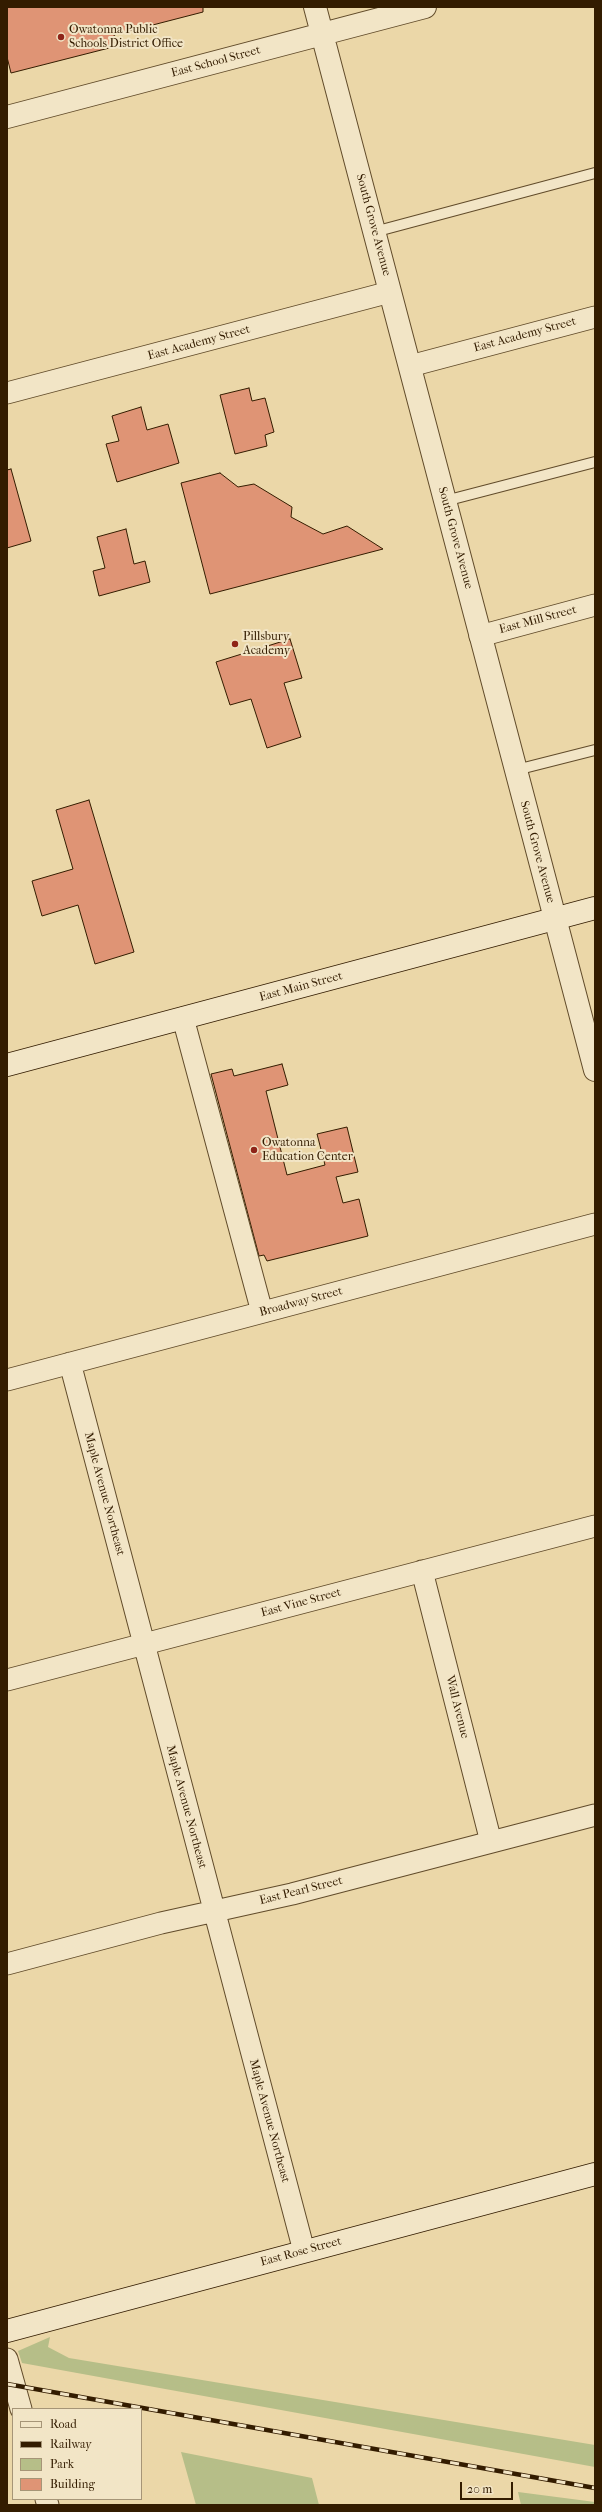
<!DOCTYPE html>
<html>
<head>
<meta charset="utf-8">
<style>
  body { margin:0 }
  #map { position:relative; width:602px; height:2512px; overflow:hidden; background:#ebd7a8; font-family:"IM FELL French Canon",serif }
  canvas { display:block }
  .frame { position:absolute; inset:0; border:8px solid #331c00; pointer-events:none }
  .legend { position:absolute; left:12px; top:2408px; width:130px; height:92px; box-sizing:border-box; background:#f2e5c6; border:1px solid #a69577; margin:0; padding:5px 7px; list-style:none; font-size:12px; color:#331c00 }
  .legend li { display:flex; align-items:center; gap:8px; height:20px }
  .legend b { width:20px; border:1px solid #a69577 }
  .scale { position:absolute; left:460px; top:2482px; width:53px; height:18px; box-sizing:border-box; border:2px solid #331c00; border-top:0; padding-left:5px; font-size:12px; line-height:14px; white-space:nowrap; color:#331c00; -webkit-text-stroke:3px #f2e5c6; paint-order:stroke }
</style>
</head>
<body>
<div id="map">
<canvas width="602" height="2512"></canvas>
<div class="frame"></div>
<ul class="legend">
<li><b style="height:5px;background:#f2e5c6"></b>Road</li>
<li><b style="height:5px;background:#331c00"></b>Railway</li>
<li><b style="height:11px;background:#b6be88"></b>Park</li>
<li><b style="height:11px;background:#df9475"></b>Building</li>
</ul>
<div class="scale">20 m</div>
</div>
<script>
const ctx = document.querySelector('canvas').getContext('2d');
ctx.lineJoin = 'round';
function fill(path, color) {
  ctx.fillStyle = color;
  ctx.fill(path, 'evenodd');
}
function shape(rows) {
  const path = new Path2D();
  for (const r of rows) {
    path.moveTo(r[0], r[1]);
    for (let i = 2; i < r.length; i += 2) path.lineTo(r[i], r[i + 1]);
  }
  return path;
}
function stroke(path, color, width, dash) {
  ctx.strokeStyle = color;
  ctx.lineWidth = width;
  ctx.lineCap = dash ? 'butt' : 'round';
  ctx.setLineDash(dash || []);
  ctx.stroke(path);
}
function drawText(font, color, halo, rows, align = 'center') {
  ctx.font = font + ' "IM FELL French Canon",serif';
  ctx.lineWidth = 4;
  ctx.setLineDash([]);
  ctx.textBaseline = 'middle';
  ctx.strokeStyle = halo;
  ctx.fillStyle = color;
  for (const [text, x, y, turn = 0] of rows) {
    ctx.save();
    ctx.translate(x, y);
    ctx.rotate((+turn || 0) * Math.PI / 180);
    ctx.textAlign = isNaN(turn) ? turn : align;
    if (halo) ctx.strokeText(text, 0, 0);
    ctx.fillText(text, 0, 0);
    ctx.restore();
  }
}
fill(shape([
  [50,2337,48,2347,69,2358,595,2445,595,2467,22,2363,18,2351],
  [181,2452,312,2478,319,2505,196,2505],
  [518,2492,595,2502,595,2505,521,2505]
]), '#b6be88');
const building = shape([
  [7,7,203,7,203,12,114,35,117,46,11,73,7,57,7,7],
  [249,388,252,401,265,398,274,432,265,435,267,446,235,454,220,395,249,388],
  [141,407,147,430,168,424,179,463,117,482,106,444,119,441,112,416,141,407],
  [11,469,31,541,7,548,7,470,11,469],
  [220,473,238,487,254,484,292,507,291,517,323,534,347,526,383,549,210,594,181,483,220,473],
  [126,529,134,564,145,561,150,582,99,596,93,571,105,568,97,537,126,529],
  [290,639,302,678,284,683,301,737,267,748,251,699,230,705,216,662,290,639],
  [89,800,134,952,95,964,78,905,42,916,32,881,73,869,56,810,89,800],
  [282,1064,288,1085,266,1091,287,1175,325,1165,317,1134,347,1127,358,1172,336,1177,343,1203,359,1199,368,1236,267,1261,264,1255,259,1256,211,1074,232,1069,234,1076,282,1064]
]);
fill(building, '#df9475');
stroke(building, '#331c00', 1);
const service = shape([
  [374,232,595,173],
  [445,501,595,462],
  [516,770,595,750]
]);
const minor = shape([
  [410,366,595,317],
  [7,393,390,292],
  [480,636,595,605],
  [183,1018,262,1312],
  [70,1363,304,2251],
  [7,1380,595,1224],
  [422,1571,491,1842],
  [7,1680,595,1526],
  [7,1964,161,1923,292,1894,595,1815],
  [7,2359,21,2409],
  [46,2499,48,2505]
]);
const tertiary = shape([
  [315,7,595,1070],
  [7,117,425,7]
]);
const secondary = shape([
  [7,1065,595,908],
  [7,2331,595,2174]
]);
stroke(service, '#614b2a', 12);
stroke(minor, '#614b2a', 23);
stroke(tertiary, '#614b2a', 24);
stroke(secondary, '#331c00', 24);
stroke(service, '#f2e5c6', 10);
stroke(minor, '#f2e5c6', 21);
stroke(tertiary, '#f2e5c6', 22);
stroke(secondary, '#f2e5c6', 22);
const rail = shape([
  [7,2384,595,2488]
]);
stroke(rail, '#331c00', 4.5);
stroke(rail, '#f2e5c6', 3, [9]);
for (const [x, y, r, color] of [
  [61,37,4,"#8f2418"],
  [235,644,4,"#8f2418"],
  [254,1150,4,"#8f2418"]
]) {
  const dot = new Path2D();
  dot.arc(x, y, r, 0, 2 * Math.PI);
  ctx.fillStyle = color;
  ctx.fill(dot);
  stroke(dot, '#f2e5c6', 1.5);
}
drawText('12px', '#331c00', '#f2e5c6', [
  ["Owatonna Public",69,30],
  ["Schools District Office",69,44],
  ["Pillsbury",243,637],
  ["Academy",243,651],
  ["Owatonna",262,1143],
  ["Education Center",262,1157]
], 'left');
drawText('12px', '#331c00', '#f2e5c6', [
  ["East School Street",216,62,-15],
  ["South Grove Avenue",373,225,75],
  ["East Academy Street",525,335,-15],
  ["East Academy Street",199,343,-15],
  ["South Grove Avenue",455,538,75],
  ["East Mill Street",538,620,-15],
  ["South Grove Avenue",537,852,75],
  ["East Main Street",301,987,-15],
  ["Broadway Street",301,1302,-15],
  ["Maple Avenue Northeast",104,1494,75],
  ["East Vine Street",301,1603,-15],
  ["Wall Avenue",457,1707,76],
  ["Maple Avenue Northeast",186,1807,75],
  ["East Pearl Street",301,1891,-14],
  ["Maple Avenue Northeast",269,2121,75],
  ["East Rose Street",301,2252,-15]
]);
</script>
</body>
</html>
